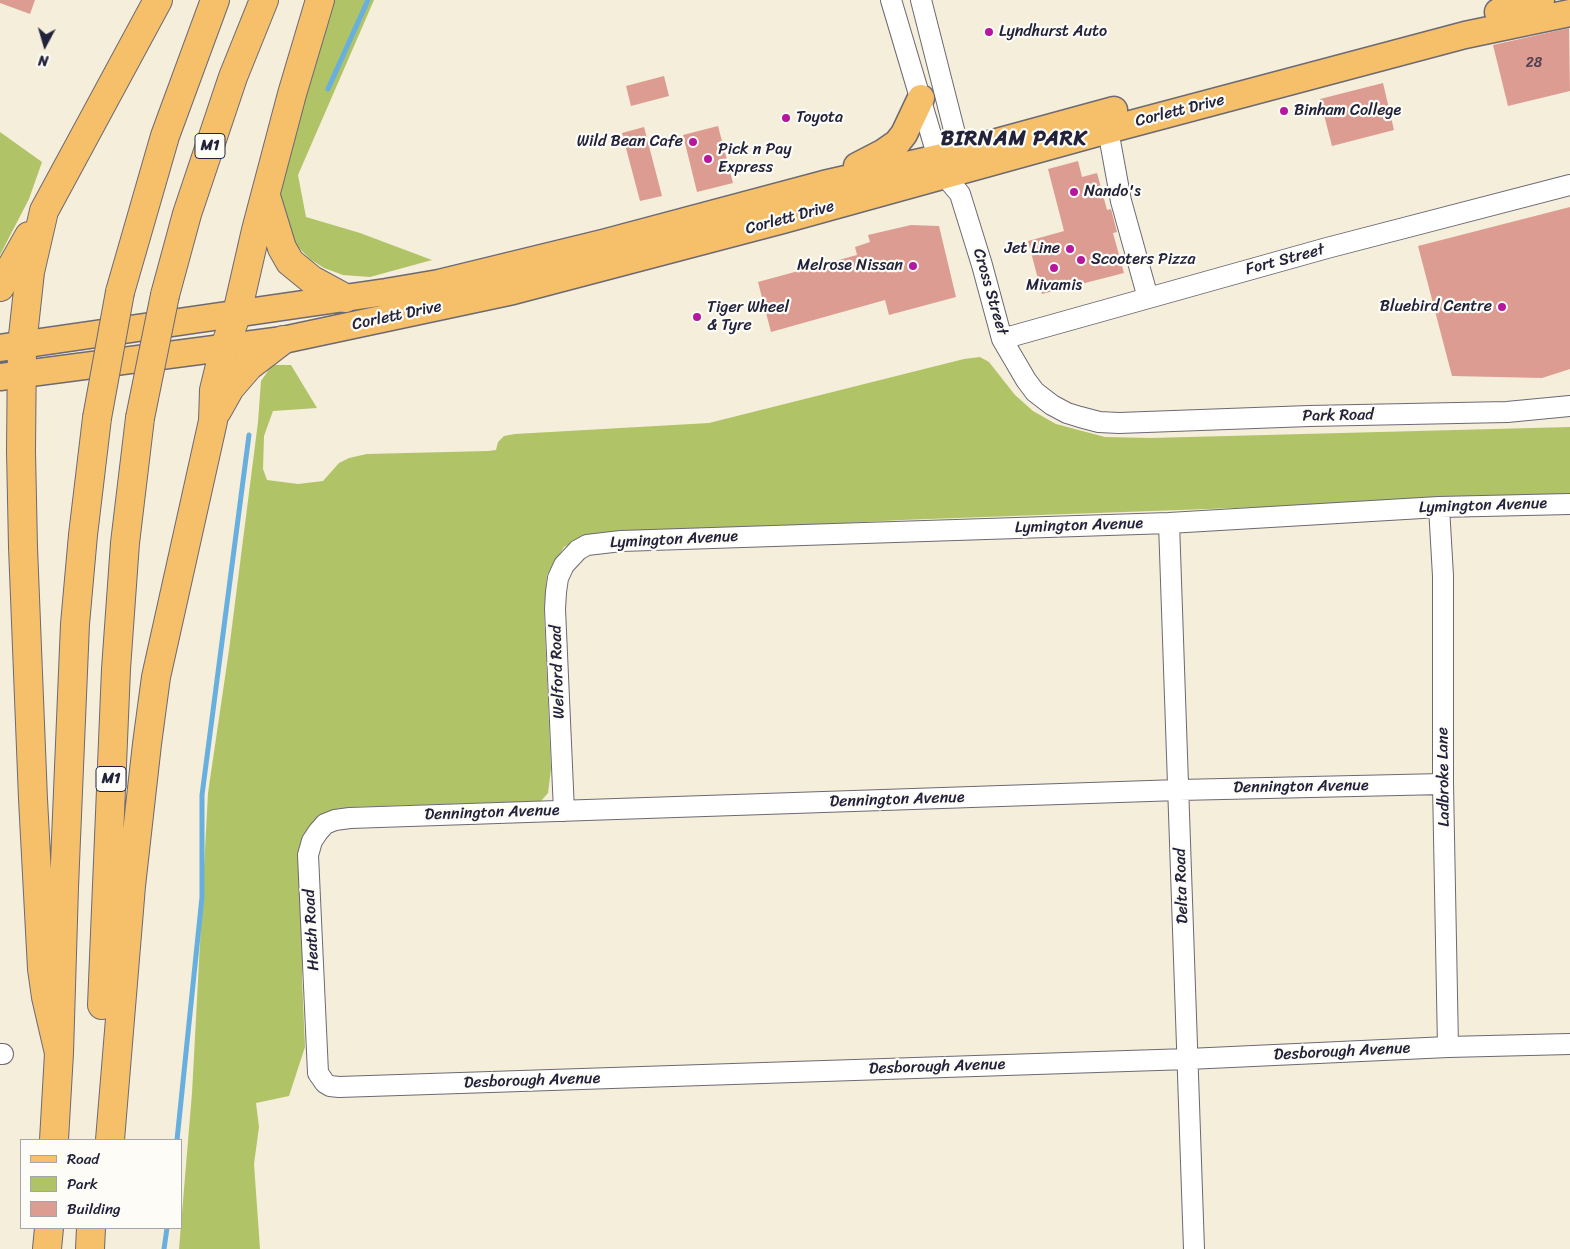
<!DOCTYPE html>
<html>
<head>
<meta charset="utf-8">
<style>
  body { margin:0 }
  #map { position:relative; width:1570px; height:1249px; overflow:hidden; background:#f5eeda; font-family:Sriracha,sans-serif }
  canvas { display:block }
  .legend { position:absolute; left:20px; top:1139px; width:162px; height:90px; box-sizing:border-box; background:#fdfcf7; border:1px solid #a5a5ac; margin:0; padding:6px 9px; list-style:none; font-size:15px; color:#22223b }
  .legend li { display:flex; align-items:center; gap:10px; height:25px }
  .legend b { width:25px; border:1px solid #a5a5ac }
  .north { position:absolute; left:20px; top:20px; width:50px; height:50px; -webkit-text-stroke:4px #fdfcf7; paint-order:stroke; rotate:186deg; font-size:14px; font-weight:700; line-height:20px; text-align:center; color:#22223b }
  .north::after { content:''; display:block; margin:auto; width:18px; height:22px; background:#22223b; clip-path:polygon(50% 0,100% 100%,50% 72%,0 100%) }
</style>
</head>
<body>
<div id="map">
<canvas width="1570" height="1249"></canvas>
<ul class="legend">
<li><b style="height:6px;background:#f6c06b"></b>Road</li>
<li><b style="height:14px;background:#b0c367"></b>Park</li>
<li><b style="height:14px;background:#dd9c92"></b>Building</li>
</ul>
<div class="north">N</div>
</div>
<script>
const ctx = document.querySelector('canvas').getContext('2d');
ctx.lineJoin = 'round';
function fill(path, color) {
  ctx.fillStyle = color;
  ctx.fill(path, 'evenodd');
}
function shape(rows) {
  const path = new Path2D();
  for (const r of rows) {
    path.moveTo(r[0], r[1]);
    for (let i = 2; i < r.length; i += 2) path.lineTo(r[i], r[i + 1]);
  }
  return path;
}
function stroke(path, color, width, dash) {
  ctx.strokeStyle = color;
  ctx.lineWidth = width;
  ctx.lineCap = dash ? 'butt' : 'round';
  ctx.setLineDash(dash || []);
  ctx.stroke(path);
}
function drawText(font, color, halo, rows, align = 'center') {
  ctx.font = font + ' Sriracha,sans-serif';
  ctx.lineWidth = 4.5;
  ctx.setLineDash([]);
  ctx.textBaseline = 'middle';
  ctx.strokeStyle = halo;
  ctx.fillStyle = color;
  for (const [text, x, y, turn = 0] of rows) {
    ctx.save();
    ctx.translate(x, y);
    ctx.rotate((+turn || 0) * Math.PI / 180);
    ctx.textAlign = isNaN(turn) ? turn : align;
    if (halo) ctx.strokeText(text, 0, 0);
    ctx.fillText(text, 0, 0);
    ctx.restore();
  }
}
fill(shape([
  [333,0,374,0,298,175,306,217,360,233,432,260,370,277,343,275,324,268,310,259,296,245,283,225,278,206,291,141,312,60],
  [0,132,42,162,29,199,0,255],
  [980,357,989,362,1015,395,1033,411,1056,424,1105,437,1151,438,1570,427,1570,496,901,520,681,532,588,535,564,547,547,575,544,611,551,769,548,793,541,801,354,807,322,820,307,841,298,865,304,933,302,978,305,1047,289,1096,256,1103,259,1127,254,1164,260,1249,179,1249,192,1093,208,793,229,650,258,422,261,381,272,365,291,365,317,408,273,411,264,436,263,469,267,480,298,484,323,481,339,463,349,458,367,454,488,451,496,450,498,442,504,436,515,434,709,423,964,359]
]), '#b0c367');
stroke(shape([
  [328,89,368,0],
  [177,1140,202,897,202,795,249,435],
  [164,1249,167,1228]
]), '#67afde', 5);
fill(shape([
  [0,0,35,0,30,14,0,3],
  [1569,28,1570,91,1508,106,1493,45],
  [664,76,669,96,631,106,626,86],
  [1383,83,1394,130,1332,146,1320,99],
  [718,126,733,183,697,192,683,135],
  [644,127,662,196,640,201,622,133],
  [1078,161,1082,177,1097,173,1107,210,1111,209,1117,232,1113,233,1124,273,1042,294,1028,241,1064,231,1048,169],
  [1570,207,1570,369,1542,378,1452,376,1418,246],
  [911,225,939,226,956,297,889,315,885,300,771,332,758,282,857,255,855,247,870,242,868,235]
]), '#dd9c92');
const minor = shape([
  [891,0,938,158,944,175,960,194,982,265,1002,339,1026,380,1035,392,1052,405,1067,413,1080,417,1099,422,1119,423,1309,416,1507,412,1570,406],
  [921,0,963,165],
  [1108,130,1121,201,1148,298],
  [1002,339,1327,248,1570,185],
  [1439,507,1443,576,1443,784,1448,1047],
  [1169,523,1194,1249],
  [1443,784,1179,790,350,818,335,820,325,824,318,832,312,841,308,855,318,1073,325,1083,330,1086,339,1087,1188,1059,1448,1047,1570,1044],
  [564,811,555,609,556,592,558,578,564,565,578,550,587,545,621,541,1169,523,1439,507,1570,504],
  [0,1054,3,1054]
]);
const major = shape([
  [1498,12,1541,0],
  [857,166,884,152,897,143,904,134,921,98],
  [0,348,386,292,439,283,603,243,824,184,938,158,1114,110],
  [0,377,283,340,513,291,783,220,1108,130,1465,35,1570,13]
]);
const highway = shape([
  [266,196,282,248,290,262,312,280,345,298],
  [0,287,29,236],
  [120,292,165,136,215,0],
  [165,295,187,214,233,77,264,0],
  [217,411,230,388,249,366,283,340],
  [102,1005,116,669,125,543,140,418],
  [59,1053,46,997,42,969,33,799,23,547,21,451,22,345,30,272,44,211,158,0],
  [54,1140,59,1053,64,887,75,624,83,535,97,418],
  [110,1140,131,886,147,744,156,677,213,421,214,390,224,349,237,313,256,230,292,94,320,0],
  [47,1249,49,1228],
  [90,1249,91,1228]
]);
stroke(minor, '#6c6973', 22);
stroke(major, '#6c6973', 29);
stroke(highway, '#6c6973', 30);
stroke(minor, '#fff', 20);
stroke(major, '#f6c06b', 26);
stroke(highway, '#f6c06b', 28);
const highwayBridge = shape([
  [97,418,120,292],
  [140,418,165,295]
]);
stroke(highwayBridge, '#6c6973', 30, []);
stroke(highwayBridge, '#f6c06b', 28);
for (const [x, y, r, color] of [
  [989,32,5,"#b5179e"],
  [1284,111,5,"#b5179e"],
  [786,118,5,"#b5179e"],
  [693,142,5,"#b5179e"],
  [708,159,5,"#b5179e"],
  [1074,192,5,"#b5179e"],
  [1070,249,5,"#b5179e"],
  [1081,260,5,"#b5179e"],
  [913,266,5,"#b5179e"],
  [1054,268,5,"#b5179e"],
  [1502,307,5,"#b5179e"],
  [697,317,5,"#b5179e"]
]) {
  const dot = new Path2D();
  dot.arc(x, y, r, 0, 2 * Math.PI);
  ctx.fillStyle = color;
  ctx.fill(dot);
  stroke(dot, '#fdfcf7', 2);
}
drawText('14px', '#514051', null, [
  ["28",1534,63]
]);
for (const [x, y, w] of [
  [210,146,30],
  [111,779,30]
]) {
  const box = new Path2D();
  box.roundRect(x - w / 2, y - 12.5, w, 25, 4);
  ctx.fillStyle = '#fdfcf7';
  ctx.fill(box);
  stroke(box, '#22223b', 1);
}
drawText('bold 15px', '#22223b', null, [
  ["M1",210,146],
  ["M1",111,779]
]);
drawText('16px', '#22223b', '#fdfcf7', [
  ["Lyndhurst Auto",999,32],
  ["Binham College",1294,111],
  ["Toyota",796,118],
  ["Wild Bean Cafe",683,142,"right"],
  ["Pick n Pay",718,150],
  ["Express",718,168],
  ["Nando's",1084,192],
  ["Jet Line",1060,249,"right"],
  ["Scooters Pizza",1091,260],
  ["Melrose Nissan",903,266,"right"],
  ["Mivamis",1054,286,"center"],
  ["Bluebird Centre",1492,307,"right"],
  ["Tiger Wheel",707,308],
  ["& Tyre",707,326]
], 'left');
drawText('16px', '#22223b', '#fdfcf7', [
  ["Corlett Drive",1180,111,-14],
  ["Corlett Drive",790,218,-15],
  ["Fort Street",1285,260,-15],
  ["Cross Street",990,292,74],
  ["Corlett Drive",397,316,-12],
  ["Park Road",1338,416,-1],
  ["Lymington Avenue",1483,506,-2],
  ["Lymington Avenue",1079,526,-2],
  ["Lymington Avenue",674,540,-3],
  ["Welford Road",558,672,-92],
  ["Ladbroke Lane",1444,777,-91],
  ["Dennington Avenue",1301,787,-1],
  ["Dennington Avenue",897,800,-2],
  ["Dennington Avenue",492,813,-2],
  ["Delta Road",1182,886,-92],
  ["Heath Road",312,930,-93],
  ["Desborough Avenue",1342,1052,-3],
  ["Desborough Avenue",937,1067,-2],
  ["Desborough Avenue",532,1081,-2]
]);
ctx.letterSpacing = '1px';
drawText('bold 21px', '#22223b', '#fdfcf7', [
  ["BIRNAM PARK",1014,140]
]);
ctx.letterSpacing = '0px';
</script>
</body>
</html>
